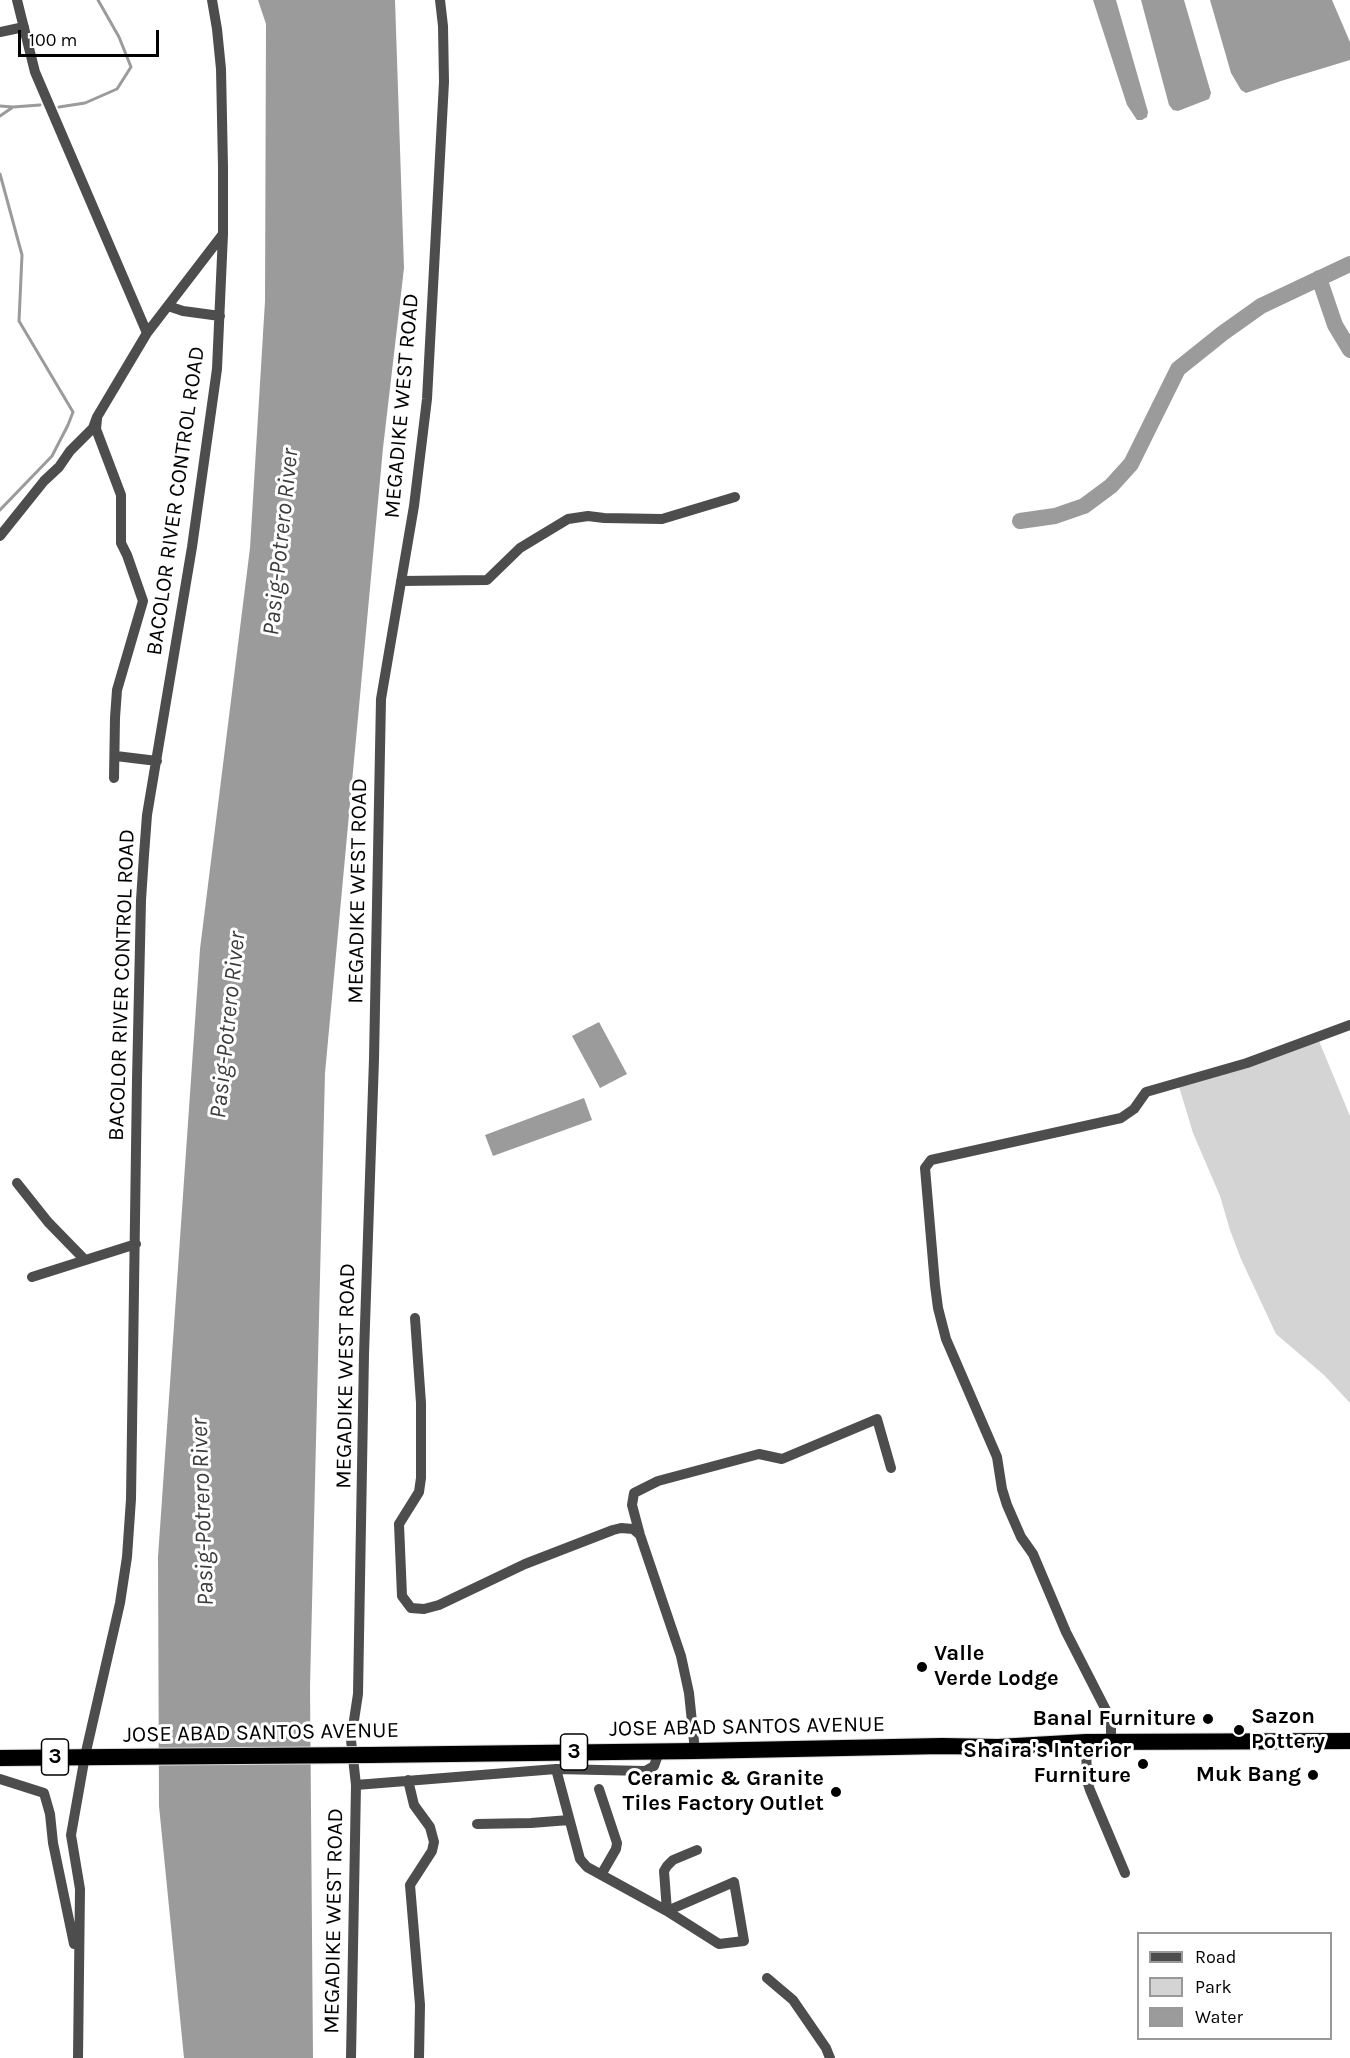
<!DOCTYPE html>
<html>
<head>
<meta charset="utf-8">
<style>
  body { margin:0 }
  #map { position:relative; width:1350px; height:2058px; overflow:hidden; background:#fff; font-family:Karla,sans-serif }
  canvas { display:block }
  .legend { position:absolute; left:1137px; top:1932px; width:195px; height:108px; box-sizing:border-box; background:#fff; border:2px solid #999; margin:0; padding:8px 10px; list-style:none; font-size:18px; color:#000 }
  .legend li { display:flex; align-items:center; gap:12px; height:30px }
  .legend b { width:30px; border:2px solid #999 }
  .scale { position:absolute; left:18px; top:30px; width:141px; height:27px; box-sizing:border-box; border:3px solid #000; border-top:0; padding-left:8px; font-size:18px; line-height:21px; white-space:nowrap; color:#000; -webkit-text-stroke:4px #fff; paint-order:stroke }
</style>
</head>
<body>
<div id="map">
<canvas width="1350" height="2058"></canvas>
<ul class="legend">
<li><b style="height:8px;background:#4d4d4d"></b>Road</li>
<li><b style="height:16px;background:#d4d4d4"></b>Park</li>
<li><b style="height:16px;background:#9b9b9b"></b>Water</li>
</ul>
<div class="scale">100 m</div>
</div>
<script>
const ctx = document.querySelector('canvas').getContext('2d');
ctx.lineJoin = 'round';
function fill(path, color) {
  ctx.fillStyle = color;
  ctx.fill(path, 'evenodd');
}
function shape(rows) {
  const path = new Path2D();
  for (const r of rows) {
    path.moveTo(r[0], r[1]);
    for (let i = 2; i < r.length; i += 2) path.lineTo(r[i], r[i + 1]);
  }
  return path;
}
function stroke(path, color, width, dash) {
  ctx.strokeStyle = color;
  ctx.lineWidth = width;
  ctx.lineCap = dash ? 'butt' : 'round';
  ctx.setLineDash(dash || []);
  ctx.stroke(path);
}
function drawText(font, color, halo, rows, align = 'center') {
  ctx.font = font + ' Karla,sans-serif';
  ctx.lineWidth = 6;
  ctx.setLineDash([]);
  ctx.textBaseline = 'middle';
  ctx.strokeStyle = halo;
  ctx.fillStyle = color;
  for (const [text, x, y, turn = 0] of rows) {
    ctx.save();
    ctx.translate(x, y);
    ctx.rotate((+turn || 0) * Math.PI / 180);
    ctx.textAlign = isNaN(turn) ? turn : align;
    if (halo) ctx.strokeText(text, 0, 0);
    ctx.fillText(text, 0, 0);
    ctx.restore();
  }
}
fill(shape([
  [1319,1041,1350,1116,1350,1403,1324,1375,1276,1334,1241,1259,1230,1230,1220,1196,1193,1133,1177,1080]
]), '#d4d4d4');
fill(shape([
  [258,0,395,0,404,268,383,448,325,1073,310,1686,313,2058,184,2058,159,1806,158,1557,200,949,250,548,265,301,266,24],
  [1093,0,1116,0,1148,112,1147,117,1142,120,1137,120,1127,105],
  [1141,0,1184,0,1211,93,1209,99,1178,111,1173,110,1169,105],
  [1210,0,1332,0,1350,42,1350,60,1281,81,1246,93,1241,90,1231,73],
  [599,1022,627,1074,600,1088,572,1036],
  [584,1098,592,1120,493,1156,485,1135]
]), '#9b9b9b');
stroke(shape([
  [0,106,13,107],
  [59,107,85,103,117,89,131,67,119,37,98,0],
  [0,116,13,107,40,105],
  [0,174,22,255,19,321,73,412,68,425,52,456,0,510]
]), '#9b9b9b', 3);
stroke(shape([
  [1319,278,1335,325,1350,350],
  [1020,521,1055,516,1084,506,1111,486,1131,464,1178,369,1223,333,1261,306,1350,264]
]), '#9b9b9b', 16);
const highway = shape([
  [369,1755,695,1751,942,1746,998,1747,1086,1742,1350,1741],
  [0,1758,110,1757]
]);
stroke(highway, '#dbdbdb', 18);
stroke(shape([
  [17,0,35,72,147,333],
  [0,32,24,27],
  [168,306,183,311,220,316],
  [97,419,96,429,121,495,121,543,127,555,143,601,117,690,115,718,114,778],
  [0,536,44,481,59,467,70,451,93,428,97,417,147,333,223,234],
  [401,581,487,580,520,548,568,519,588,516,604,518,662,519,735,497],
  [116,756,157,761],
  [17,1183,48,1222,85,1260],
  [32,1277,136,1244],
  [415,1318,421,1403,421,1478,419,1492,399,1524,402,1596,411,1608,424,1609,439,1605,525,1564,613,1530,621,1528,633,1529,640,1535],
  [1086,1742,1087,1781,1090,1790,1125,1873],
  [1111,1742,1111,1728,1109,1716,1066,1632,1033,1554,1021,1537,1007,1505,1002,1489,997,1457,946,1339,938,1308,935,1285,925,1168,931,1160,1121,1118,1134,1109,1146,1092,1247,1063,1350,1025],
  [695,1751,689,1693,681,1656,640,1535,632,1505,634,1493,658,1481,759,1454,782,1459,877,1419,891,1468],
  [556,1769,580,1859,587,1867,667,1911,719,1944,744,1941,734,1882,667,1911,664,1871,667,1866,673,1860,697,1850],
  [0,1779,44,1793,50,1814,53,1843,74,1944],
  [408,1780,414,1805,430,1827,434,1842,432,1851,410,1885,420,2005,419,2058],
  [356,1785,556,1769,645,1771,654,1766,659,1752],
  [599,1789,617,1843,616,1849,601,1875],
  [477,1824,531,1823,569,1820],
  [767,1978,793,2000,826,2048,830,2058],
  [78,2058,80,1889,71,1835,85,1756,120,1603,127,1557,131,1499,137,1079,141,900,144,855,147,815,192,547,217,369,223,234,223,167,221,69,217,29,212,0],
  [351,2058,356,1785,351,1740,358,1694,364,1354,374,1059,381,699,414,506,427,399,444,82,443,26,440,0]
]), '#4d4d4d', 10);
stroke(highway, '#000', 16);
const highwayBridge = shape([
  [110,1757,369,1755]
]);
stroke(highwayBridge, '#dbdbdb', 18, []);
stroke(highwayBridge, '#000', 16);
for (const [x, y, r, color] of [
  [922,1667,6,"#000"],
  [1208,1719,6,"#000"],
  [1239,1730,6,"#000"],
  [1143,1764,6,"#000"],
  [1313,1775,6,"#000"],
  [836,1792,6,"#000"]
]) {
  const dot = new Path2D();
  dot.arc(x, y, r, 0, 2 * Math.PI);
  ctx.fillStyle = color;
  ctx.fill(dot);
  stroke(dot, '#fff', 2);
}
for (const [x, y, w] of [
  [574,1752,27],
  [55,1757,27]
]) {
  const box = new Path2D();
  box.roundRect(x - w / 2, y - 18, w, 36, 4.5);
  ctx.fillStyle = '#fff';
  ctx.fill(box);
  stroke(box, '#000', 1.5);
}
drawText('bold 21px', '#000', null, [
  ["3",574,1752],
  ["3",55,1757]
]);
drawText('22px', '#000', '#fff', [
  ["MEGADIKE WEST ROAD",402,406,-85],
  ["BACOLOR RIVER CONTROL ROAD",176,501,-82],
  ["MEGADIKE WEST ROAD",358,891,-89],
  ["BACOLOR RIVER CONTROL ROAD",122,985,-88],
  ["MEGADIKE WEST ROAD",346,1376,-89],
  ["JOSE ABAD SANTOS AVENUE",747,1727,-1],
  ["JOSE ABAD SANTOS AVENUE",261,1733,-1],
  ["MEGADIKE WEST ROAD",334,1921,-89]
]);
drawText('bold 22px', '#000', '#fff', [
  ["Valle",934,1654,"left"],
  ["Verde Lodge",934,1679,"left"],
  ["Sazon",1251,1717,"left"],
  ["Pottery",1251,1742,"left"],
  ["Banal Furniture",1196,1719],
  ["Shaira's Interior",1131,1751],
  ["Furniture",1131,1776],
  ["Muk Bang",1301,1775],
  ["Ceramic & Granite",824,1779],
  ["Tiles Factory Outlet",824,1804]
], 'right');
drawText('italic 24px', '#3c3c3c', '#fff', [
  ["Pasig-Potrero River",281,542,-84],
  ["Pasig-Potrero River",228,1025,-84],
  ["Pasig-Potrero River",203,1512,-92]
]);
</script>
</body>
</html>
